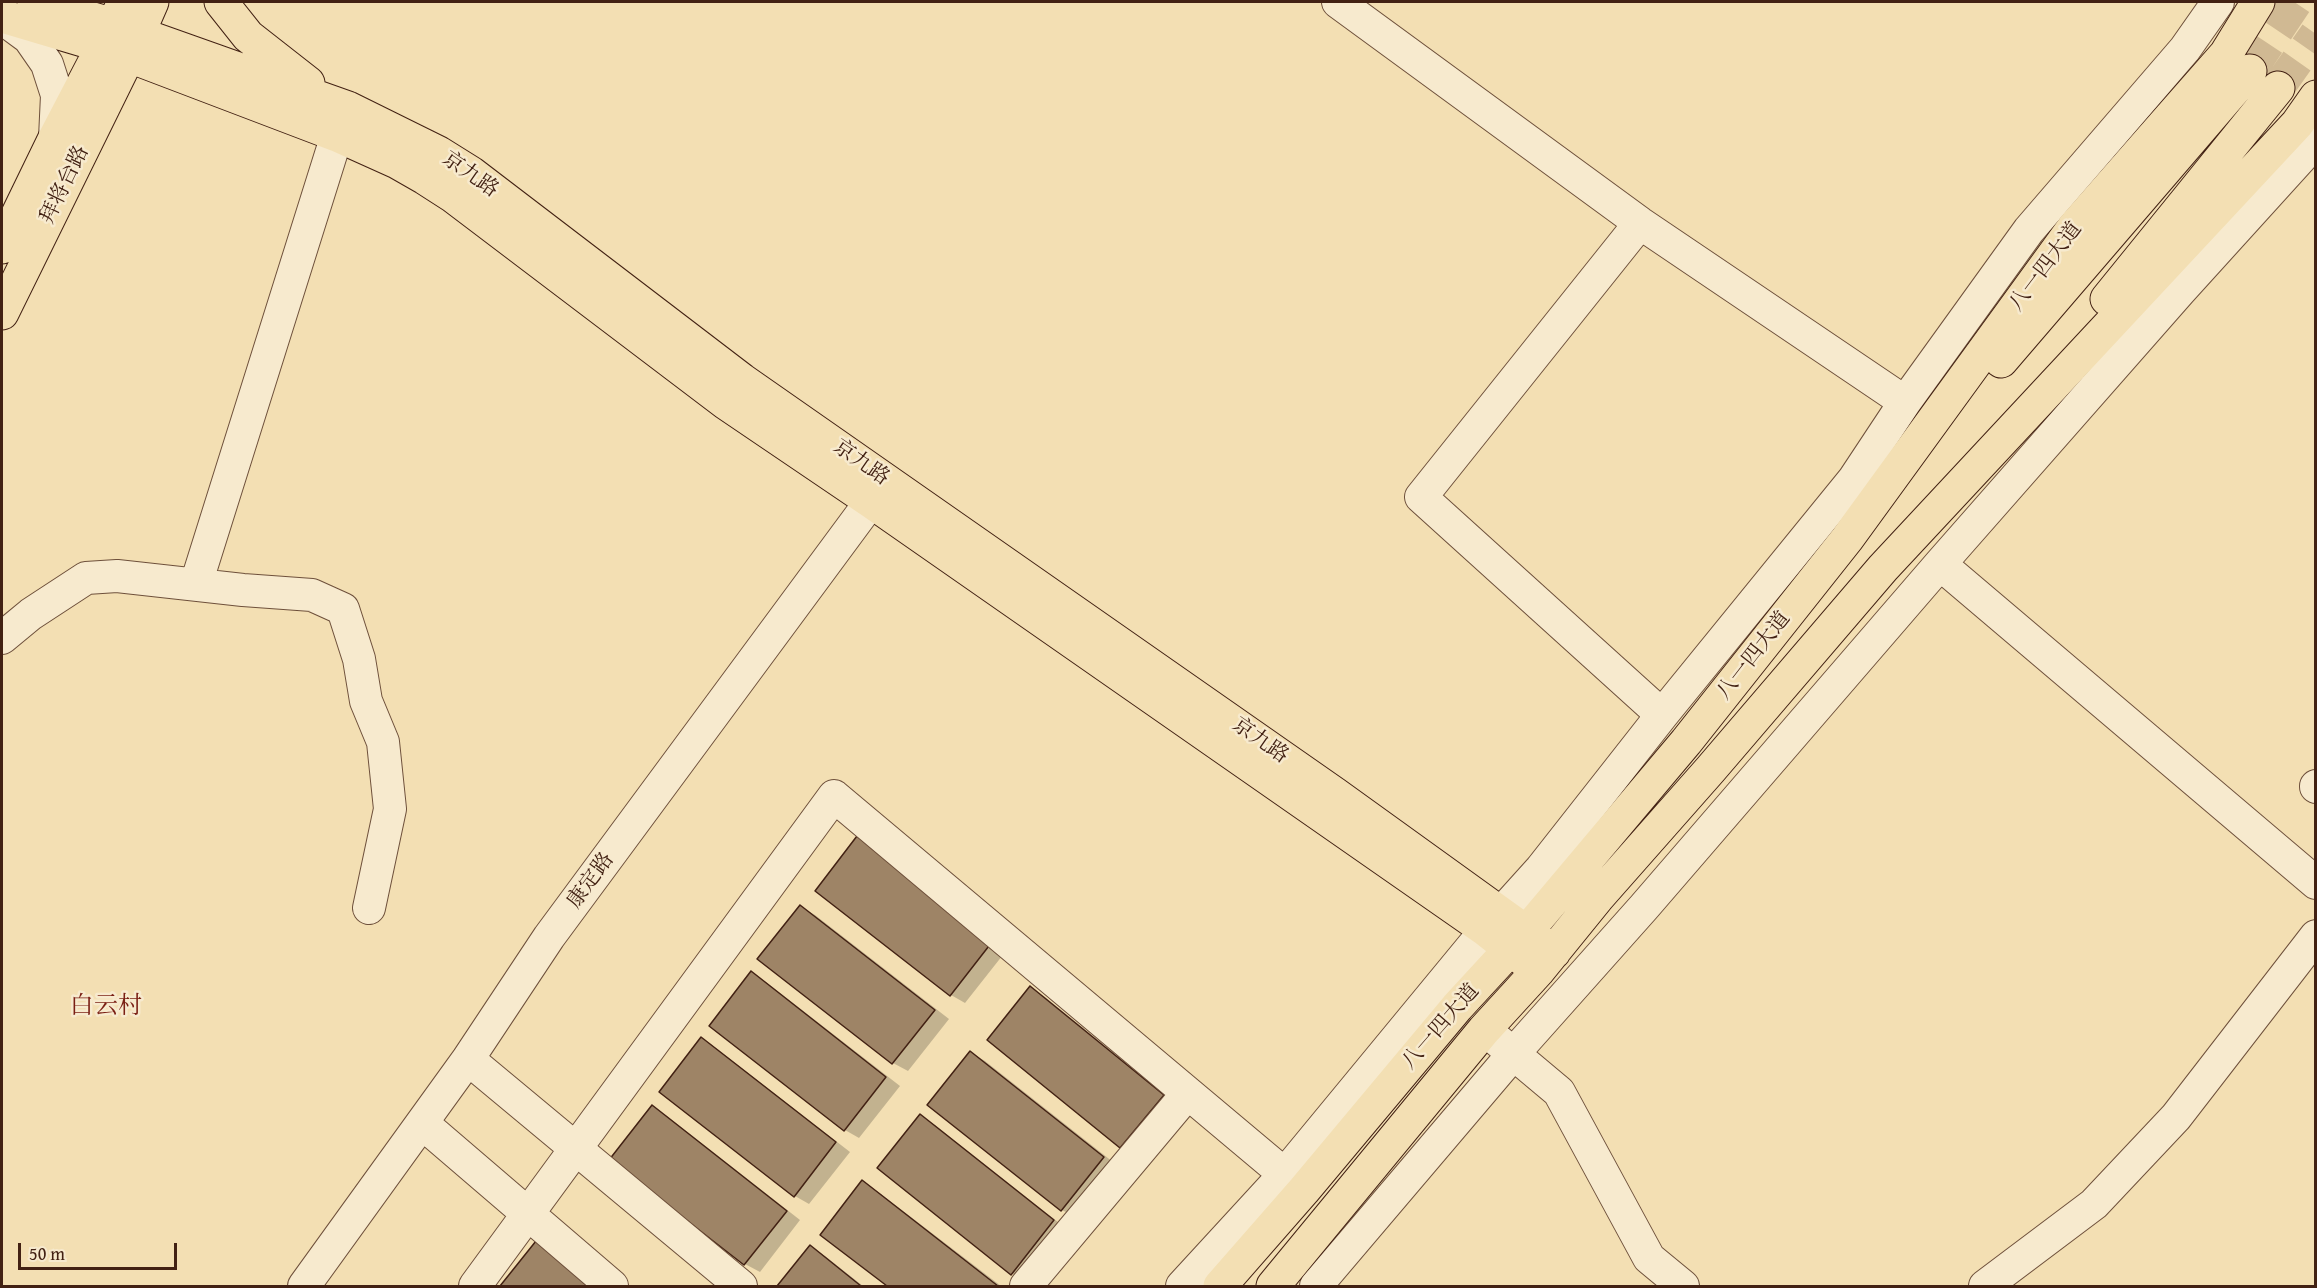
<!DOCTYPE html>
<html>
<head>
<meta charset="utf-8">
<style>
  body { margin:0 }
  #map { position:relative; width:2317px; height:1288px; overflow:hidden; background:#f3dfb3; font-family:"Gentium Book Plus",serif }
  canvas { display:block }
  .frame { position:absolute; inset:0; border:3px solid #422113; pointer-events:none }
  .scale { position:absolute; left:18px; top:1243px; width:159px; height:27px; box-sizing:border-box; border:3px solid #422113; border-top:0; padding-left:8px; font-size:18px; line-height:21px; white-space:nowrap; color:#422113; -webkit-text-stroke:4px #f7eace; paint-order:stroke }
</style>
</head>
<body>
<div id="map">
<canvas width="2317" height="1288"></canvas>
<div class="frame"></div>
<div class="scale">50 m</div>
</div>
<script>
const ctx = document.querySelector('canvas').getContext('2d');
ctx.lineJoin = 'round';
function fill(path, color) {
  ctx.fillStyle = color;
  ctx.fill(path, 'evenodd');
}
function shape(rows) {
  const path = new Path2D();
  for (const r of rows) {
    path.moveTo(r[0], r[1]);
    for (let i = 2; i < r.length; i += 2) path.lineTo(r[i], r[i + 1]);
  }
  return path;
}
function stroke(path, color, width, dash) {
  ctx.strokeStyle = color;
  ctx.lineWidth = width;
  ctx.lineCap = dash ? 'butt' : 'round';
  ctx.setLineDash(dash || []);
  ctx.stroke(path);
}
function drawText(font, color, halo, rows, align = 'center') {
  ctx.font = font + ' "Gentium Book Plus","Noto Serif SC",serif';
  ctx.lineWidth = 5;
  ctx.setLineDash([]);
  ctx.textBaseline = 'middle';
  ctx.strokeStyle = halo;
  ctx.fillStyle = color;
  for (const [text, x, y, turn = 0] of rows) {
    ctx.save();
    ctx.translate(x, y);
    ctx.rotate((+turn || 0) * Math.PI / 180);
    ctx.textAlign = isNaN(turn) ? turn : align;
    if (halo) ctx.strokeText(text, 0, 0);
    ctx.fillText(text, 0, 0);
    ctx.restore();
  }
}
fill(shape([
  [857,838,1006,951,965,1003,951,995],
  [800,907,815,915,949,1019,908,1071,893,1063,760,959],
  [752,973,766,982,900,1086,859,1138,845,1130],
  [1031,988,1045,997,1177,1104,1135,1155,1121,1147],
  [701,1039,716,1048,850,1152,809,1204,795,1196],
  [970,1052,985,1061,1118,1166,1077,1218,1062,1210],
  [652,1107,667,1116,800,1220,760,1272,745,1264,611,1159],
  [920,1116,935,1125,1068,1230,1027,1282,1012,1273],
  [863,1182,877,1191,1001,1286,889,1286,822,1235],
  [536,1243,596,1286,502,1286],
  [810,1247,825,1256,863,1286,779,1286]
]), '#0003');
const building = shape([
  [857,836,992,942,950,996,815,891,857,836],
  [800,905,935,1010,892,1064,757,959,800,905],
  [751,971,886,1077,844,1131,709,1026,751,971],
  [1030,986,1164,1095,1120,1148,987,1040,1030,986],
  [701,1037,836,1142,794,1197,659,1092,701,1037],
  [970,1051,1104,1157,1061,1211,927,1105,970,1051],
  [652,1105,787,1211,744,1265,609,1160,652,1105],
  [920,1114,1054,1220,1011,1275,877,1168,920,1114],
  [862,1180,998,1286,887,1286,820,1235,862,1180],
  [536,1241,594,1286,500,1286,536,1241],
  [810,1245,861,1286,777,1286,810,1245]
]);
fill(building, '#9e8466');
stroke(building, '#422113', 1.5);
stroke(shape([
  [2250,71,2296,2],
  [2278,88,2316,34]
]), '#d0b993', 33, [33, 16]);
const minor = shape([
  [1338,2,1640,223,1905,402],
  [2,18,29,38,47,64,57,95,55,138],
  [1640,223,1421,497,1662,715],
  [1940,564,2316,883],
  [196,584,337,135],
  [2,638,31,614,86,578,117,576,243,590,312,595,343,609,359,659,366,701,383,742,390,809,369,908],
  [2316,786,2316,787],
  [1497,1040,1559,1092,1649,1258,1683,1286],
  [468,1059,741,1286],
  [422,1123,612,1286],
  [304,1286,468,1059,549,937,886,481],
  [475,1286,834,796,1301,1188],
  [1026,1286,1187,1094],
  [1182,1286,1284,1175,1486,930,1541,869,1662,715,1854,479,1905,402,2029,230,2185,49,2218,2],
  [1316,1286,1514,1053,1644,907,1940,564,2180,291,2316,141],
  [1985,1286,2094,1204,2176,1117,2316,936]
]);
const major = shape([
  [34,2,114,25,348,108,439,153,471,173,742,380,1335,794,1554,952],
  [221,2,248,36,308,83],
  [2,16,103,46,337,135,397,162,425,178,453,196,726,403,872,502,1486,930,1538,971],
  [2,247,55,138,103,46,124,2],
  [2107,299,2278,88],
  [2,313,128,57,152,2],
  [2001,361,2250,71],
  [1220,1286,1304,1190,1457,1007,1527,931,1686,742,1847,539,2074,227,2226,54,2258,2],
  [1273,1286,1484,1030,1538,971,1598,897,1710,770,1883,568,2297,124,2316,97]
]);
stroke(minor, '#6e503b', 34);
stroke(major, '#422113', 35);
stroke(minor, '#f7eace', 32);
stroke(major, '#f3dfb3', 33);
drawText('21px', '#422113', '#f7eace', [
  ["京九路",470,175,35],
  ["拜将台路",65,185,-64],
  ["八一四大道",2046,267,-53],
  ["京九路",861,463,35],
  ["八一四大道",1754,656,-52],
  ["京九路",1260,741,35],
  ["康定路",591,881,-54],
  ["八一四大道",1441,1027,-49]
]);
drawText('24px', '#7a1f14', '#f7eace', [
  ["白云村",106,1007]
]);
</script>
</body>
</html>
